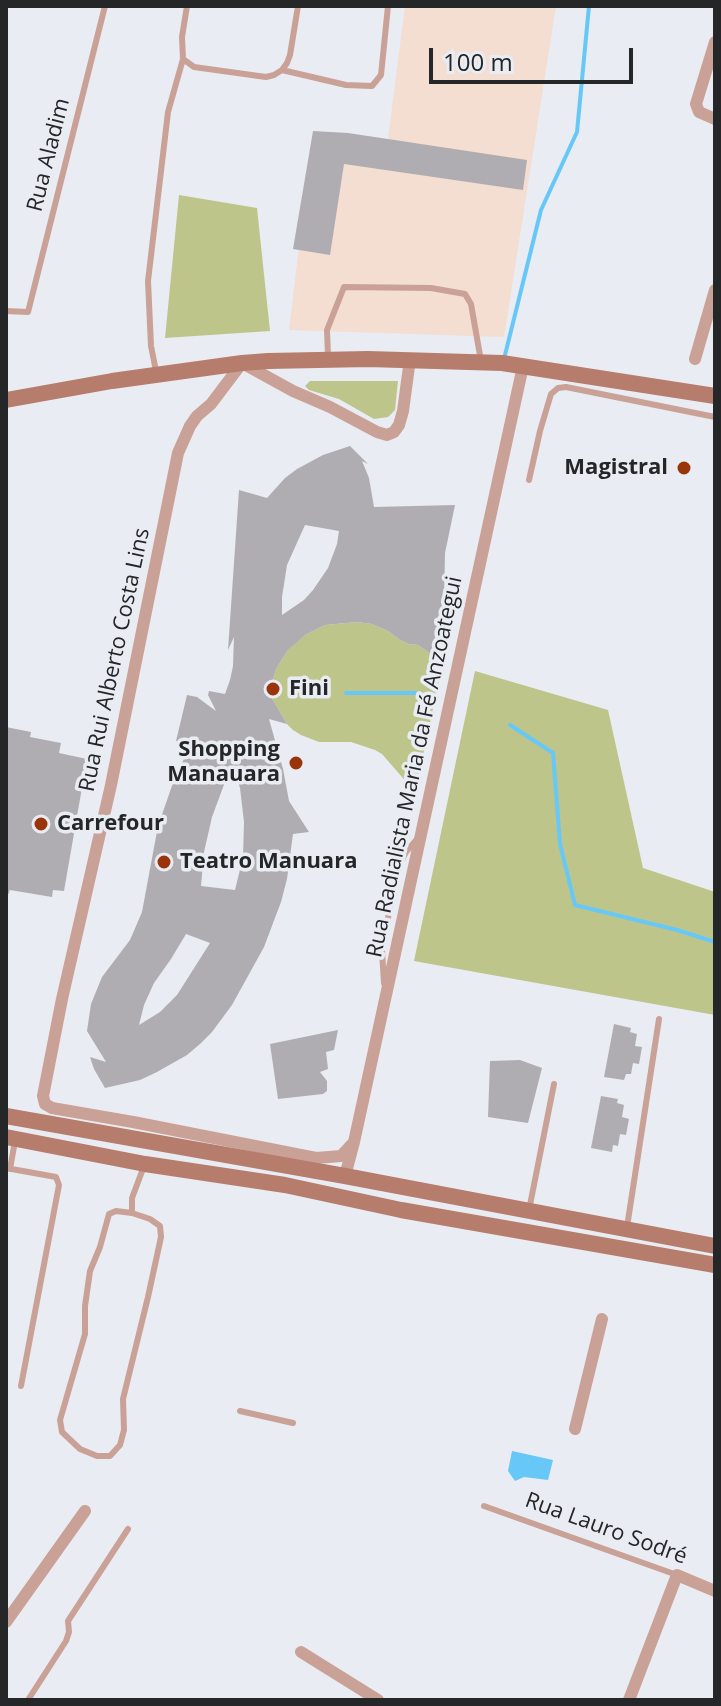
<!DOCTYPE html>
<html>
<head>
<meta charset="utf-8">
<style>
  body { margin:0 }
  #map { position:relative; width:721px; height:1706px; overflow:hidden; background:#e9ecf2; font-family:"Open Sans",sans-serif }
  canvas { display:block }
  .frame { position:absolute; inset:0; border:8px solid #242628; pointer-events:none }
  .scale { position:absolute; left:429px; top:48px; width:204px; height:36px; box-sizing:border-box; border:4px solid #242628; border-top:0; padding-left:10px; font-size:24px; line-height:28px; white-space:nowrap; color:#242628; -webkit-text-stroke:6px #e9ecf2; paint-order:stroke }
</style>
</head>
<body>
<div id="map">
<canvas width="721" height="1706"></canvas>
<div class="frame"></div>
<div class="scale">100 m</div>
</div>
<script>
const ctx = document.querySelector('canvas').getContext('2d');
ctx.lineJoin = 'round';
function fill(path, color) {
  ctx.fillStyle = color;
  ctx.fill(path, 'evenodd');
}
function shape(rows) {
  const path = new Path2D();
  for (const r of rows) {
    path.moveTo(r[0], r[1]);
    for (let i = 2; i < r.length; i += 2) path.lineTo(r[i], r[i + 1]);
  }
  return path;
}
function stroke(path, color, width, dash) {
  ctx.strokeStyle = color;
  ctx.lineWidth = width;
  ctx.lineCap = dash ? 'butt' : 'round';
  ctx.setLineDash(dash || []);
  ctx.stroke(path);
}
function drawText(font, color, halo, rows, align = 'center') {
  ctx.font = font + ' "Open Sans",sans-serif';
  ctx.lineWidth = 7;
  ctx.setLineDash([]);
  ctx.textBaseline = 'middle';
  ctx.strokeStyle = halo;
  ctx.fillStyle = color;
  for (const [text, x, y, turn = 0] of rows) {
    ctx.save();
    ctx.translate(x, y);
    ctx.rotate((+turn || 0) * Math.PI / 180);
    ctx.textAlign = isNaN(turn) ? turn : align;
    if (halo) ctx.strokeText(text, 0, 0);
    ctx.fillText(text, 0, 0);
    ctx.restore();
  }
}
fill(shape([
  [405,6,556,6,504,337,289,330,313,131,388,139]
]), '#f4ddd1');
fill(shape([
  [179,195,257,208,270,331,165,338],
  [310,381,398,381,395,410,388,417,374,419,339,399,309,390,305,386],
  [357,622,372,624,388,631,400,640,409,644,418,645,443,662,415,792,382,754,375,750,351,742,319,742,301,735,293,730,287,724,269,693,276,669,288,650,296,642,305,635,325,625],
  [475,671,608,710,643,868,715,892,715,1015,414,961]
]), '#bdc58a');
fill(shape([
  [512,1451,553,1460,548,1480,524,1477,515,1481,508,1471]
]), '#67c8f8');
stroke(shape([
  [504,359,541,210,577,132,589,6],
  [346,693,416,693],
  [510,725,553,753,560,844,575,905,677,930,715,942]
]), '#67c8f8', 4);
fill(shape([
  [313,131,348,133,527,160,523,190,344,164,330,255,293,249],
  [350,446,368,464,362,461,369,478,374,507,455,505,445,553,443,662,418,645,409,644,400,640,388,631,372,624,357,622,325,625,305,635,288,650,276,669,269,693,287,724,269,719,283,769,289,801,309,832,293,834,287,879,281,902,264,947,232,1005,212,1032,200,1044,187,1055,157,1072,140,1080,105,1088,94,1069,90,1057,106,1062,87,1031,91,1004,102,977,130,940,142,912,158,826,174,780,191,744,176,741,187,695,197,697,216,711,208,695,209,691,225,694,230,680,233,666,234,637,228,650,239,490,267,498,285,478,297,469,323,455],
  [305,525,339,531,337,544,328,568,313,590,304,600,282,615,282,597,287,565],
  [235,772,240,788,244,822,243,857,235,890,201,886,204,852,212,817,225,782],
  [186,934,210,943,177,995,160,1012,139,1025,144,1005,154,983,171,959],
  [6,727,31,732,30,737,61,743,59,753,87,759,64,891,53,890,52,897,10,890,6,900],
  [614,1024,631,1028,630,1032,637,1034,635,1046,642,1047,639,1064,633,1063,631,1074,626,1074,624,1080,604,1077],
  [338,1030,334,1050,326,1052,328,1069,320,1072,327,1081,327,1091,323,1094,278,1099,270,1044],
  [520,1060,542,1068,528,1123,488,1117,490,1061],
  [601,1096,618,1099,617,1103,624,1105,622,1117,629,1119,626,1135,620,1134,618,1146,613,1145,612,1152,591,1148]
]), '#b0adb2');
stroke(shape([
  [187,6,182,37,183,59,194,67,266,77,274,75,282,70,287,63,290,55,298,6],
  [282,70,346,85,372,86,381,75,388,6],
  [6,311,28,312,105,6],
  [328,356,327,330,344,287,431,288,465,294,471,304,481,361],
  [156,371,151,346,148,281,168,112,183,59],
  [529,480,540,431,551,394,558,388,566,387,715,417],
  [384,983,382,951,391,901,401,862,406,852,418,838],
  [6,1168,56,1177,59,1185,21,1386],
  [10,1169,15,1141],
  [529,1210,554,1084],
  [116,1211,132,1213,150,1219,160,1226,161,1237,148,1297,123,1399,124,1430,120,1445,110,1456,97,1456,80,1449,62,1432,60,1420,85,1334,85,1306,90,1271,100,1247,109,1214,116,1211],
  [132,1213,132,1198,144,1166],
  [627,1227,659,1019],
  [240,1411,293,1423],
  [484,1506,677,1575],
  [28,1700,66,1641,69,1632,68,1621,128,1529]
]), '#caa196', 6);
stroke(shape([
  [715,42,696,104,699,112,715,119],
  [695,359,715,290],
  [354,1142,341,1156,316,1158,133,1122,52,1108,45,1104,43,1096,62,999,111,785,178,453,190,426,197,416,211,404,242,363,293,391,330,407,377,432,387,435,394,432,399,425,403,411,410,359],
  [345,1176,354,1142,523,366],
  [575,1429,602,1319],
  [6,1622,85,1511],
  [301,1652,378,1700],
  [629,1700,677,1575,715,1591]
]), '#caa196', 12);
stroke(shape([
  [6,400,112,381,242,363,268,361,368,359,502,363,715,396],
  [6,1116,345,1176,715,1246],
  [6,1137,145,1164,285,1185,401,1210,715,1265]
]), '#b67c6c', 16);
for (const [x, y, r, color] of [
  [684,468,8,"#9a350b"],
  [273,689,8,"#9a350b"],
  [296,763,8,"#9a350b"],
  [41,824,8,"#9a350b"],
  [164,862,8,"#9a350b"]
]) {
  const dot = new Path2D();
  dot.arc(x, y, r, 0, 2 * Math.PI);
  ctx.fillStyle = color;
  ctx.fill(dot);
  stroke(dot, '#e9ecf2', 3);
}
drawText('22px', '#242628', '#e9ecf2', [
  ["Rua Aladim",49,155,-76],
  ["Rua Rui Alberto Costa Lins",115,660,-78],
  ["Rua Radialista Maria da Fé Anzoategui",415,767,-78],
  ["Rua Lauro Sodré",606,1529,20]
]);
drawText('bold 22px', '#242628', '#e9ecf2', [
  ["Magistral",668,468,"right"],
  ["Fini",289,689],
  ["Shopping",280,750,"right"],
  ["Manauara",280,775,"right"],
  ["Carrefour",57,824],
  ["Teatro Manuara",180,862]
], 'left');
</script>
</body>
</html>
